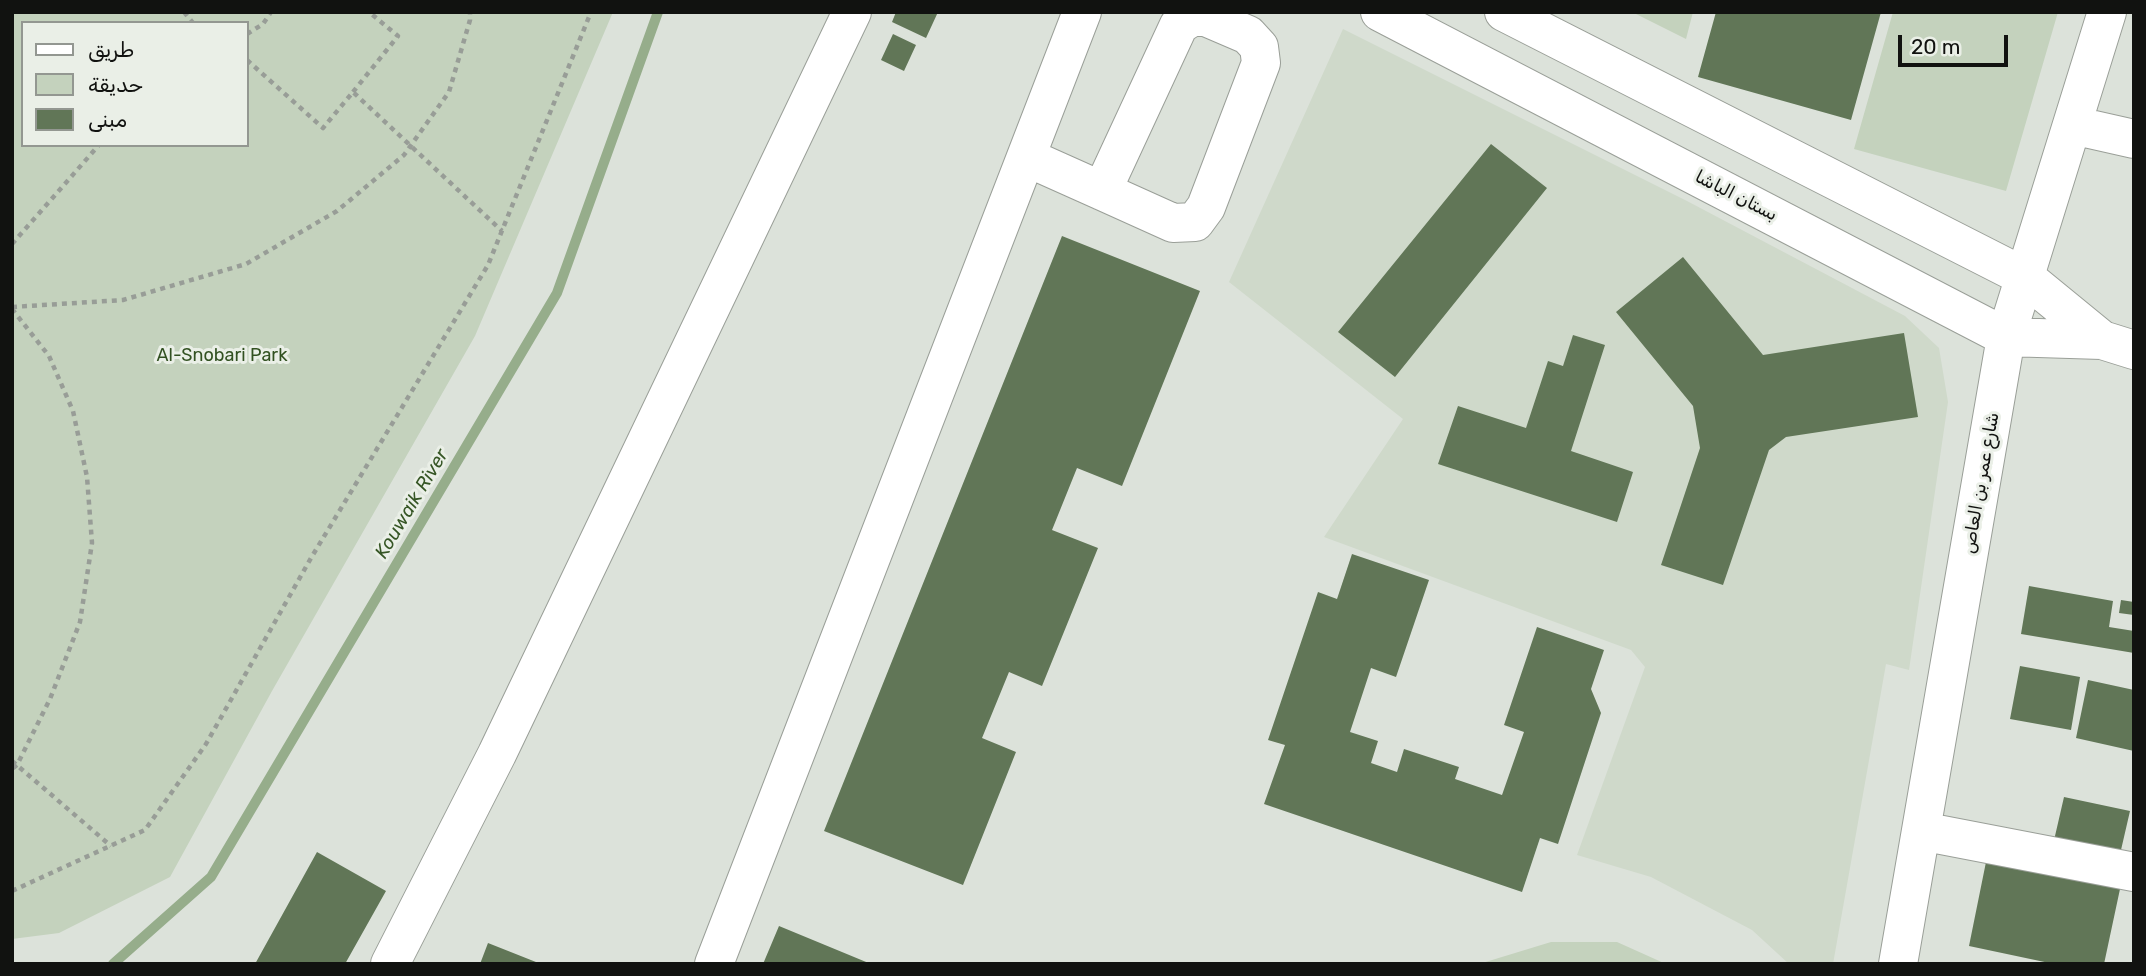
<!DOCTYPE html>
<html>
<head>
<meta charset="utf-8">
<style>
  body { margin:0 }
  #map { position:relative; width:2146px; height:976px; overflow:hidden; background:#dce2da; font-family:Rubik,Cairo,sans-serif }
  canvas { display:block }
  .frame { position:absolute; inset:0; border:14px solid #111210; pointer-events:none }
  .legend { position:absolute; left:21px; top:21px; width:228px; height:126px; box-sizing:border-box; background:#eaefe7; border:2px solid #939791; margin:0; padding:9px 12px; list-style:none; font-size:21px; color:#111210 }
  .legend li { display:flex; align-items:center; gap:14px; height:35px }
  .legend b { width:35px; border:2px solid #939791 }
  .scale { position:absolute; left:1898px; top:35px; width:110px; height:32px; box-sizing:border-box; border:4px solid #111210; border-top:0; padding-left:9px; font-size:21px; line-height:24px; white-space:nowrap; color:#111210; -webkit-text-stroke:5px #eaefe7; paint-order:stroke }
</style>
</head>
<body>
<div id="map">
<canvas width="2146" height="976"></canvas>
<div class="frame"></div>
<ul class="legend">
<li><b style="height:9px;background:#fff"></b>طريق</li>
<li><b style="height:19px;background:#c4d2bd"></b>حديقة</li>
<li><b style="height:19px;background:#617657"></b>مبنى</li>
</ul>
<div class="scale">20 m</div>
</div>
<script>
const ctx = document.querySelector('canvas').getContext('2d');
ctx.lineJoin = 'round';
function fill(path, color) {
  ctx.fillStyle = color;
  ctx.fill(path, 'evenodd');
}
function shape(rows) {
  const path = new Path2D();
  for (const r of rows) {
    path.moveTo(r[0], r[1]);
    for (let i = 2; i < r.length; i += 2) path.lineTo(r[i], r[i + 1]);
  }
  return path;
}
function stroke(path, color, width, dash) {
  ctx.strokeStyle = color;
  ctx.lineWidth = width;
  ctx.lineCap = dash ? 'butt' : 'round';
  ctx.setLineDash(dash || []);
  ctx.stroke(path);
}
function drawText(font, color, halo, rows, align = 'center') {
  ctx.font = font + ' Rubik,Cairo,sans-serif';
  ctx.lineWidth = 6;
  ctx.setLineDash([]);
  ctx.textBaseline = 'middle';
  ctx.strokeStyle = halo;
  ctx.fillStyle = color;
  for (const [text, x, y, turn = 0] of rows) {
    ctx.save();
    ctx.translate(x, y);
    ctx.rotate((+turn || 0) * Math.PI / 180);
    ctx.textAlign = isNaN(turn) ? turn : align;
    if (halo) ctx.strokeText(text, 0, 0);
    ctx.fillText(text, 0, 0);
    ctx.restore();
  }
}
fill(shape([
  [1343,29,1687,201,1905,316,1939,348,1948,402,1909,670,1886,664,1833,964,1789,964,1752,930,1651,877,1577,855,1645,667,1631,650,1324,537,1403,419,1229,282]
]), '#cfd9ca');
fill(shape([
  [12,12,613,12,475,336,272,691,170,877,59,933,12,939],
  [23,23,247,23,247,145,23,145],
  [1632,12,1693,12,1686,39],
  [1893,12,2058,12,2006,191,1854,149],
  [1551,942,1617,942,1666,964,1479,964]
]), '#c4d2bd');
stroke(shape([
  [113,964,211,877,557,293,658,12]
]), '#96ad8b', 10);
fill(shape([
  [896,12,938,12,926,38,892,22],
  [1716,12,1881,12,1851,120,1698,77],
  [893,34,916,45,904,71,881,60],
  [1491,144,1547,188,1395,377,1338,332],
  [1062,236,1200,291,1122,486,1077,468,1052,530,1098,548,1042,686,1009,672,982,738,1016,752,963,885,824,831],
  [1683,257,1763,355,1904,333,1918,417,1786,437,1769,450,1723,585,1661,565,1700,448,1693,406,1616,312],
  [1573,335,1605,345,1571,451,1633,472,1617,522,1438,464,1458,406,1526,428,1548,361,1563,366],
  [1352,554,1429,580,1396,677,1371,668,1350,732,1378,741,1371,763,1397,772,1404,749,1459,767,1455,779,1502,795,1524,732,1504,725,1537,627,1604,650,1591,689,1601,713,1558,844,1540,838,1522,892,1264,804,1285,745,1268,740,1318,592,1337,599],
  [2029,586,2113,601,2109,627,2134,631,2134,653,2021,634],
  [2121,600,2134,602,2134,615,2119,613],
  [2020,666,2080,677,2071,730,2010,719],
  [2088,680,2134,690,2134,751,2076,738],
  [2064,797,2130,811,2118,863,2052,849],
  [317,852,386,891,345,964,255,964],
  [1986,862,2120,889,2104,964,2054,964,1969,946],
  [779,926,871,964,763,964],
  [488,943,541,964,480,964]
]), '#617657');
const minor = shape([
  [1380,12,2006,337,2102,340,2134,350],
  [1504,12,2025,277,2102,340],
  [2072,125,2134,139],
  [1026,157,1102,191,1173,223,1195,222,1206,207,1261,63,1259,47,1248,35,1206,17,1192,17,1179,25,1102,191],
  [1921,831,2134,872],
  [390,964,497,754,852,12],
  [714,964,1082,12],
  [1898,964,2006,337,2107,12]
]);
stroke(minor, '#9a9f98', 40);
stroke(shape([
  [184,12,193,23],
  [247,34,263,24,271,12],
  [247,60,323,128,353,92,502,231],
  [353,92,398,36,369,12],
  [12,244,99,145],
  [12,307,123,300,246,264,337,211,404,155,449,92,470,20,470,12],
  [12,309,49,356,73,411,87,477,92,543,80,622,50,699,17,765,12,769],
  [12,761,111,846],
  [12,891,145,830,206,744,311,558,488,265,591,12]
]), '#989d97', 4.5, [5, 5]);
stroke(minor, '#fff', 38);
drawText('18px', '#111210', '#eaefe7', [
  ["بستان الباشا",1736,196,27],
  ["شارع عمر بن العاص",1981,483,-80]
]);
drawText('18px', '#325121', '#eaefe7', [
  ["Al-Snobari Park",222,356]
]);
drawText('italic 19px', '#365625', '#eaefe7', [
  ["Kouwaik River",412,504,-59]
]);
</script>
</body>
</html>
